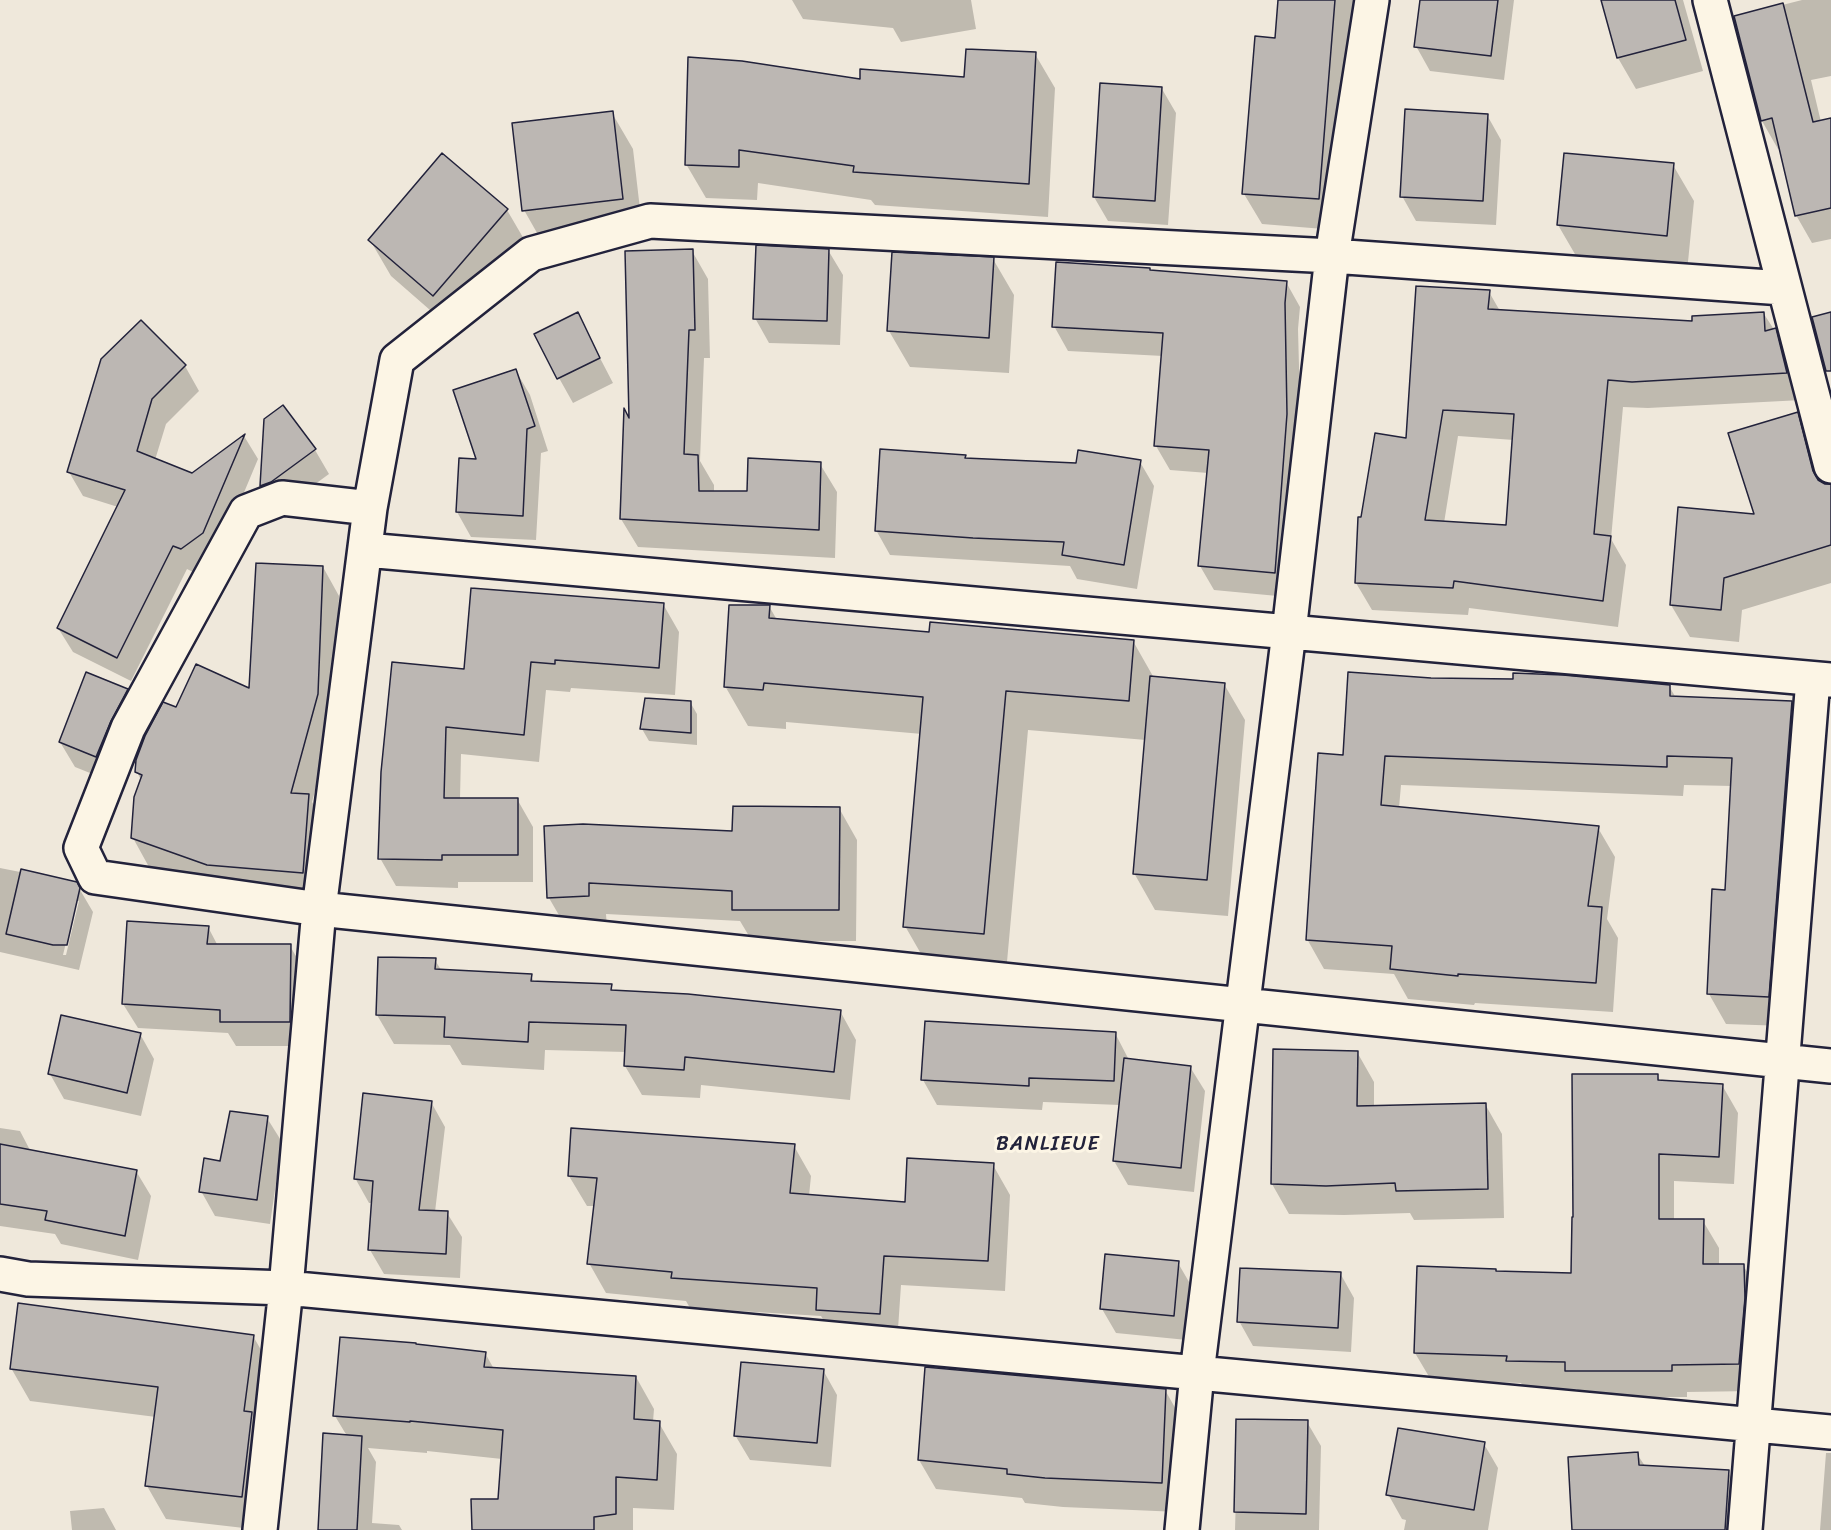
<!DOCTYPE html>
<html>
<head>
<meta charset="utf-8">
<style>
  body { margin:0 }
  canvas { display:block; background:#efe8db }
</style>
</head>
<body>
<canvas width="1831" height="1530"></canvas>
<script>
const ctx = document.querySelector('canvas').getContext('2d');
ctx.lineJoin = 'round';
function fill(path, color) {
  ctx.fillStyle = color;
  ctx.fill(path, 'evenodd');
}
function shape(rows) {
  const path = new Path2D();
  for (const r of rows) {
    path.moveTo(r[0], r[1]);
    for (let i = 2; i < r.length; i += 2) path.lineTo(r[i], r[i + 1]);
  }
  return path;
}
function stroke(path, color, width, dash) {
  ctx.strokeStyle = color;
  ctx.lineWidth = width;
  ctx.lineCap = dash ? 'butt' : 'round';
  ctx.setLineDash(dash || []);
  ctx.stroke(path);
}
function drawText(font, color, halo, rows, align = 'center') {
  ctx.font = font + ' Sriracha,sans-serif';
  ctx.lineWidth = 6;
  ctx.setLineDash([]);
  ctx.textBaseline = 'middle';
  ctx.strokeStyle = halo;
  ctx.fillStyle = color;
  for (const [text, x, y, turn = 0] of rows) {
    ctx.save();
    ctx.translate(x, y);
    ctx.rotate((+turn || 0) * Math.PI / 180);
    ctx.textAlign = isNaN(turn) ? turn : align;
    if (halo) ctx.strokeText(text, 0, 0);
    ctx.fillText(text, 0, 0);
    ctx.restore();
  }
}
fill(shape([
  [792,0,971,0,976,29,901,42,893,28,803,19],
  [1280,0,1354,0,1336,230,1262,224,1244,194,1276,39],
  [1422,0,1514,0,1504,80,1430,71,1416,46],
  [1602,0,1683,0,1703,71,1636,89,1618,58],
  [1802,0,1831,0,1831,76,1811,80,1821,122,1831,119,1831,239,1812,243,1796,215,1781,148,1778,149,1762,121,1735,17],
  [1035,54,1055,88,1048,217,875,205,871,200,758,183,757,200,706,198,686,164,861,81,966,78],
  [1162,89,1176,113,1168,225,1108,221,1094,197],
  [612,113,633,149,643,235,545,247,524,210],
  [1487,115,1501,140,1496,225,1416,221,1402,196],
  [1673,165,1694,201,1687,272,1579,261,1558,225],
  [507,210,528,246,454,331,391,276,370,240],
  [828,250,843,275,840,345,769,343,755,318],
  [692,251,708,279,710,358,704,358,700,461,714,485,714,493,748,493,820,464,837,492,835,558,638,547,621,519],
  [893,254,993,259,1014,295,1009,373,910,367,889,331],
  [1150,272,1286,282,1300,307,1298,329,1301,440,1288,597,1214,590,1200,566,1208,473,1170,470,1156,446,1163,356,1068,351,1054,326],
  [1489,292,1500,311,1694,322,1764,314,1791,356,1802,400,1648,408,1623,407,1611,539,1626,565,1618,627,1469,608,1468,615,1372,610,1356,583,1363,518,1408,440],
  [1458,436,1514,440,1507,526,1444,523],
  [577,314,613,383,573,403,559,378],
  [141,322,185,366,199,391,166,424,155,460,192,475,244,436,258,459,217,557,195,573,187,569,131,681,73,652,58,628,118,507,83,496,69,472],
  [516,371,530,395,548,451,541,453,536,540,471,537,457,512,461,460,478,461],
  [1797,414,1815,446,1831,507,1831,583,1742,610,1739,642,1690,637,1671,605,1756,516],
  [265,420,315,450,329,474,285,506,276,510,262,486],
  [965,456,966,459,1078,465,1140,462,1154,486,1137,589,1077,579,1070,566,890,555,876,530],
  [323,567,339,596,333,723,312,802,325,824,318,901,224,893,149,867,133,838,141,780,137,772,177,709,251,690],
  [663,604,679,632,675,695,571,688,570,692,546,690,539,762,461,754,460,799,517,799,533,827,533,882,458,882,458,888,396,886,380,858,466,671],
  [769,606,777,620,930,634,1133,641,1154,678,1224,684,1245,720,1228,916,1155,910,1134,873,1146,740,1028,730,1006,973,928,966,905,926,922,734,786,722,786,729,748,726,725,686],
  [1431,679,1669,686,1676,698,1792,702,1809,732,1785,1026,1726,1024,1709,994,1727,891,1732,786,1684,785,1683,796,1401,785,1399,808,1598,828,1615,857,1607,919,1618,938,1613,1012,1475,1003,1474,1005,1408,999,1394,974,1324,969,1307,939,1345,757],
  [127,690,141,714,110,781,75,767,60,742],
  [690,702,697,714,697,745,649,741,642,729],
  [839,808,857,840,856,941,752,941,740,921,606,914,607,927,567,929,549,898,546,827,734,832],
  [0,868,76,883,93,912,79,970,0,952],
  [76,901,79,901,66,955,63,955],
  [208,927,218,946,290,946,304,970,304,1046,236,1046,228,1033,138,1028,123,1004],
  [379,959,435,960,441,970,531,976,535,983,611,986,614,992,840,1011,856,1040,850,1100,701,1085,700,1098,642,1095,625,1066,626,1052,545,1050,544,1070,462,1065,450,1045,394,1044,377,1015],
  [926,1022,1115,1033,1129,1060,1190,1067,1205,1091,1194,1192,1128,1185,1114,1161,1120,1105,1043,1102,1042,1110,937,1105,923,1080],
  [140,1034,154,1059,141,1116,64,1099,50,1074],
  [1357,1052,1374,1082,1374,1107,1485,1104,1502,1134,1504,1218,1414,1220,1410,1213,1344,1215,1289,1214,1272,1184],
  [1657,1075,1661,1082,1722,1085,1738,1113,1734,1184,1674,1181,1674,1220,1703,1221,1719,1248,1719,1265,1743,1265,1759,1292,1754,1391,1687,1392,1687,1397,1582,1397,1577,1389,1524,1388,1521,1383,1431,1380,1415,1353,1497,1273,1572,1274],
  [431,1102,445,1127,435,1212,447,1213,462,1237,460,1278,384,1274,370,1250,373,1203,369,1203,355,1178],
  [267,1118,282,1142,270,1224,215,1216,201,1191,221,1163],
  [0,1128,20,1131,31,1152,136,1171,151,1196,138,1260,61,1244,55,1234,0,1226],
  [794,1146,811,1176,809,1196,906,1203,993,1165,1010,1195,1005,1291,901,1285,897,1344,835,1339,821,1316,690,1308,686,1301,606,1293,589,1263,595,1206,587,1206,569,1176],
  [1178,1263,1192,1287,1187,1340,1116,1333,1102,1309],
  [1340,1273,1354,1298,1351,1352,1253,1346,1239,1321],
  [253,1336,272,1369,261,1530,166,1519,147,1486,156,1417,30,1401,11,1368],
  [485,1353,494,1369,636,1377,654,1409,653,1422,659,1423,677,1454,674,1510,633,1508,633,1530,474,1530,500,1500,502,1459,427,1451,427,1453,368,1448,376,1462,372,1523,399,1525,402,1530,320,1530,347,1436,335,1416],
  [823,1370,837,1395,831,1467,750,1460,735,1435],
  [1165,1390,1182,1420,1179,1512,1063,1507,1025,1503,1022,1498,936,1489,919,1460],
  [1238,1420,1307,1422,1321,1446,1319,1530,1235,1530],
  [1484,1444,1498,1468,1488,1530,1404,1530,1406,1520,1402,1519,1388,1494],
  [1826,1453,1831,1453,1831,1530,1820,1530],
  [1637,1454,1645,1466,1728,1472,1742,1496,1740,1530,1574,1530],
  [104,1508,116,1530,72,1530,70,1511]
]), '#0003');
const building = shape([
  [1278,0,1335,0,1319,199,1242,194,1255,36,1275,38,1278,0],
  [1420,0,1498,0,1491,56,1414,47,1420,0],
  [1601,0,1675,0,1686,40,1617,58,1601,0],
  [1783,3,1813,122,1831,118,1831,208,1795,216,1772,118,1761,121,1734,16,1783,3],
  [966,49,1036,52,1029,184,853,172,854,166,739,150,739,167,685,165,688,57,742,61,860,79,860,69,964,77,966,49],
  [1100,83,1162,87,1155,201,1093,197,1100,83],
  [1405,109,1488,114,1483,201,1400,197,1405,109],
  [613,111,623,199,522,211,512,123,613,111],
  [442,153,508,209,433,296,368,240,442,153],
  [1564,153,1674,163,1667,236,1557,225,1564,153],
  [756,245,829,249,827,321,753,319,756,245],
  [693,249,695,330,689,330,684,454,698,455,699,491,747,491,748,458,821,462,819,530,620,519,624,408,629,418,625,251,693,249],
  [892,252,994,257,989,338,887,331,892,252],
  [1056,262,1150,268,1150,270,1287,281,1285,303,1287,414,1275,573,1198,566,1209,450,1154,446,1163,333,1052,327,1056,262],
  [1416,286,1490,290,1488,309,1692,321,1692,316,1764,312,1765,331,1776,328,1787,373,1632,382,1608,380,1594,534,1611,536,1603,601,1454,581,1453,588,1355,583,1358,517,1361,517,1375,433,1406,438,1416,286],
  [1443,410,1514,414,1506,525,1425,520,1443,410],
  [578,312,600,358,557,379,534,334,578,312],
  [1831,312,1831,371,1826,371,1812,317,1831,312],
  [141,320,186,365,152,399,137,451,192,473,245,434,203,533,181,549,173,546,117,658,57,628,125,490,67,472,101,359,141,320],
  [516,369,535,426,527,429,523,516,456,512,459,458,476,459,453,390,516,369],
  [283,405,316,449,271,482,260,486,264,419,283,405],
  [1798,412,1813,471,1818,480,1825,484,1831,484,1831,545,1724,578,1721,610,1670,605,1678,507,1754,514,1728,433,1798,412],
  [880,449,966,455,965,458,1076,463,1078,450,1141,460,1124,565,1062,555,1064,542,973,538,875,531,880,449],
  [256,563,323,566,318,694,291,793,309,794,303,873,207,865,131,838,134,797,142,775,135,772,136,760,145,736,163,702,176,707,196,664,249,688,256,563],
  [471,588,664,603,659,668,555,660,555,664,531,662,524,735,446,727,444,798,518,798,518,855,442,855,442,860,378,859,381,772,392,662,464,669,471,588],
  [729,605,770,605,769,618,929,632,930,622,1134,640,1129,701,1006,691,984,934,903,927,923,697,764,683,763,690,724,687,729,605],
  [86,672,128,689,111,721,96,757,59,742,86,672],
  [1348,672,1431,678,1513,679,1513,673,1563,675,1670,685,1670,696,1792,701,1769,997,1707,994,1712,889,1725,890,1732,758,1667,756,1667,767,1385,756,1381,805,1599,826,1588,906,1602,907,1596,983,1458,974,1458,976,1390,969,1392,946,1306,940,1318,753,1343,755,1348,672],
  [1150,676,1225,683,1207,880,1133,874,1150,676],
  [645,698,691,701,691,733,640,729,645,698],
  [733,806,840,807,839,910,732,910,732,891,589,883,589,896,547,898,544,826,583,824,732,831,733,806],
  [21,869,77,882,80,888,67,945,53,945,6,934,21,869],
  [127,921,209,926,207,944,291,944,290,1022,220,1022,220,1010,122,1004,127,921],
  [378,957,436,958,435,969,532,974,531,981,612,984,611,990,688,994,841,1010,834,1072,685,1057,684,1070,624,1066,626,1025,529,1022,528,1042,444,1037,445,1017,376,1015,378,957],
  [61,1015,141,1033,127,1093,48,1074,61,1015],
  [925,1021,1116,1032,1114,1081,1029,1078,1029,1086,921,1080,925,1021],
  [1273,1049,1358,1051,1357,1106,1486,1103,1488,1189,1396,1191,1395,1183,1326,1186,1271,1184,1273,1049],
  [1124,1058,1191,1066,1181,1168,1113,1161,1124,1058],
  [1572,1074,1658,1074,1658,1080,1723,1084,1719,1157,1659,1154,1659,1219,1704,1219,1703,1264,1744,1264,1745,1298,1739,1364,1672,1365,1672,1371,1565,1371,1565,1362,1506,1361,1507,1356,1414,1353,1417,1266,1496,1269,1496,1271,1571,1273,1572,1217,1573,1217,1572,1074],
  [363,1093,432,1101,419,1210,448,1211,446,1254,368,1250,373,1181,354,1179,363,1093],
  [230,1111,268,1116,257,1200,199,1192,204,1158,220,1161,230,1111],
  [571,1128,795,1144,790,1193,905,1202,907,1158,994,1163,988,1261,884,1256,880,1314,816,1310,817,1288,671,1278,672,1272,587,1264,597,1178,568,1176,571,1128],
  [0,1144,137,1170,125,1236,45,1220,47,1211,0,1204,0,1144],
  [1105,1254,1179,1261,1174,1316,1100,1309,1105,1254],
  [1240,1268,1341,1272,1338,1328,1237,1322,1240,1268],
  [18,1303,254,1335,244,1411,252,1412,242,1497,145,1486,158,1387,10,1369,18,1303],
  [340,1337,416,1343,416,1344,486,1352,484,1367,636,1376,634,1419,660,1421,657,1480,616,1477,616,1514,594,1517,594,1530,472,1530,471,1499,498,1499,503,1430,410,1421,410,1422,333,1416,340,1337],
  [741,1362,824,1369,817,1443,734,1436,741,1362],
  [925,1367,1166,1389,1162,1483,1045,1478,1007,1474,1007,1469,918,1460,925,1367],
  [1236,1419,1308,1420,1306,1514,1234,1512,1236,1419],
  [1398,1428,1485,1442,1474,1510,1386,1495,1398,1428],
  [323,1433,362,1436,357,1530,318,1530,323,1433],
  [1638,1452,1639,1465,1729,1470,1725,1530,1572,1530,1568,1457,1638,1452]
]);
fill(building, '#bcb7b3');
stroke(building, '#22223b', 1.5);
const street = shape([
  [1710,0,1831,466],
  [370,508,282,498,246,512,128,728,81,848,95,877,319,909,1831,1066],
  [366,550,1831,680],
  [0,1274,28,1279,286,1288,1831,1432],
  [260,1530,286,1288,319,909,370,508,397,360,531,254,650,221,1332,256,1783,288],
  [1182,1530,1197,1373,1289,632,1332,256,1372,0],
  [1745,1530,1813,679]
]);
stroke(street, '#22223b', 38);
stroke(street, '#fcf5e5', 33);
ctx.letterSpacing = '1.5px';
drawText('20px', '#22223b', '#fcf5e5', [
  ["BANLIEUE",1048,1145]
]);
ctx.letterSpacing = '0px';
</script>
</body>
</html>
